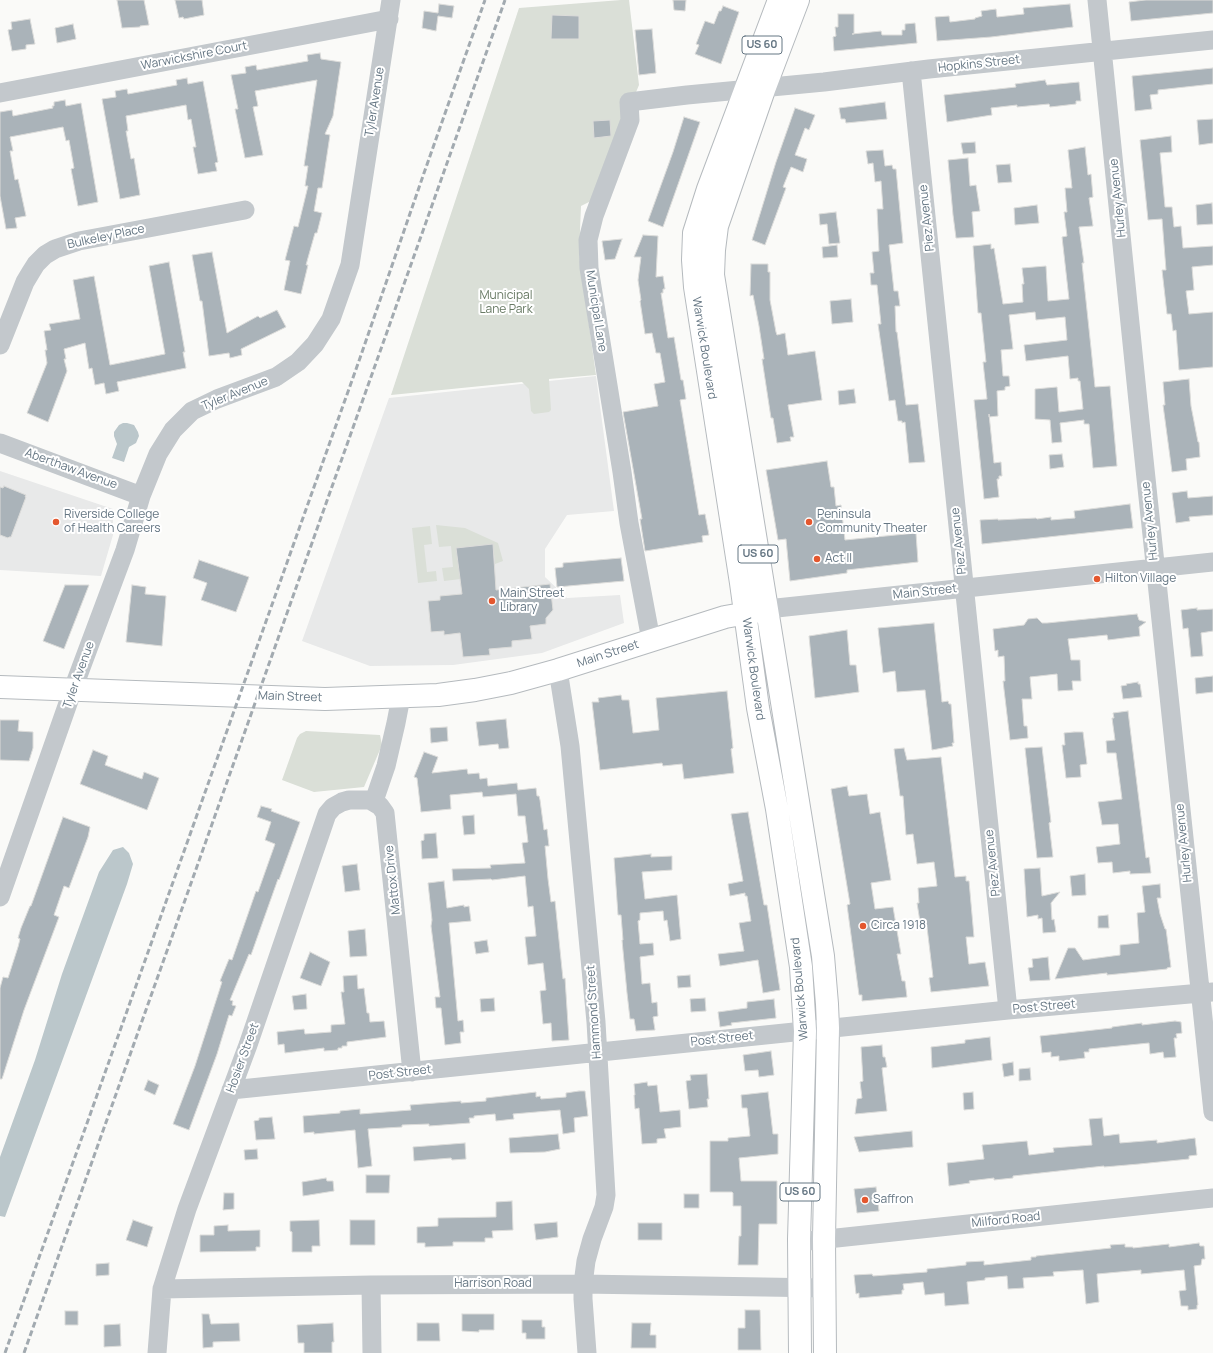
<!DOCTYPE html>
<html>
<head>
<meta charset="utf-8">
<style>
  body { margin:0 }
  canvas { display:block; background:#fafaf8 }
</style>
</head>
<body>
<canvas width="1213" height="1353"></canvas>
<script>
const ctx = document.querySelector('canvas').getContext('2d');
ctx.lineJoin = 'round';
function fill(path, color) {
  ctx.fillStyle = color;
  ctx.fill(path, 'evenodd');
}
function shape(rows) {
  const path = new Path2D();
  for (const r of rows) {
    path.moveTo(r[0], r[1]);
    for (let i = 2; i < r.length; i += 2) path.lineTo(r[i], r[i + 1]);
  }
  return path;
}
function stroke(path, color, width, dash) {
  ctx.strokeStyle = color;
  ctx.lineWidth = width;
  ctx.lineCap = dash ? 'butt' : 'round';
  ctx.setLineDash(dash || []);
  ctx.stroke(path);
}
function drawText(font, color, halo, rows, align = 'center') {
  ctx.font = font + ' Manrope,sans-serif';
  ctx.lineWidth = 4;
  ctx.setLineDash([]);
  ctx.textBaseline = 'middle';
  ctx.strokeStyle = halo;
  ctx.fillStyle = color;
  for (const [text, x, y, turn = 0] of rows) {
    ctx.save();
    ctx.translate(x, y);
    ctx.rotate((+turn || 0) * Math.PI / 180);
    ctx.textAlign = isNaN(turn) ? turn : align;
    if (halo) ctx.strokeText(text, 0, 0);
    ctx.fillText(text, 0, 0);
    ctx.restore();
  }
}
fill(shape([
  [596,376,614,511,567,515,545,549,545,577,567,598,620,595,624,623,542,653,453,665,370,666,302,641,389,398],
  [0,471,113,509,113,535,101,576,0,570]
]), '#e8e9e9');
fill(shape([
  [621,0,629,0,639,85,591,201,581,206,579,255,596,375,549,379,551,410,549,412,534,414,531,411,529,389,522,382,391,395,519,8],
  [436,525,465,528,498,543,503,561,495,564,493,544,456,548,461,579,444,581,442,568,453,567,451,546,439,547],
  [430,526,432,544,424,545,427,572,436,571,437,581,418,583,412,528],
  [306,731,380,735,382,745,364,787,314,792,282,780,297,738,300,734]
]), '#dadfd7');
fill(shape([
  [123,423,127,423,134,425,138,432,139,436,136,443,129,447,124,462,112,458,117,444,114,436,114,432,119,425],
  [123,847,129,853,133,864,127,884,5,1217,0,1216,0,1157,35,1060,62,974,99,872,113,850]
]), '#bbc7cb');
const building = shape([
  [117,0,144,0,149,25,140,26,140,27,122,28,117,0],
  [175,0,202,0,204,15,184,19,183,17,179,18,175,0],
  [673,0,686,0,685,11,674,10,673,0],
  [1145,0,1213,0,1213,13,1131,21,1129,2,1145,0],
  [439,4,454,6,452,18,438,16,436,31,422,28,424,11,438,13,439,4],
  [1070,4,1073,27,991,37,937,41,935,17,949,16,950,22,975,19,975,18,982,16,981,11,996,9,997,17,1024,14,1023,8,1070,4],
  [723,6,739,12,721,64,695,54,699,45,696,44,705,21,714,24,719,11,721,11,723,6],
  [838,14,854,14,854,34,852,34,881,31,882,35,902,35,902,30,905,30,905,24,915,23,917,43,834,51,833,37,836,36,835,27,838,27,838,14],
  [552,15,579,16,579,39,551,39,552,15],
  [30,19,35,44,26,45,26,49,12,51,8,30,12,29,11,22,30,19],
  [73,24,76,39,57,43,55,28,73,24],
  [652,29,656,73,639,75,635,30,652,29],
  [320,53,321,59,341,62,333,116,325,134,330,135,322,188,318,188,314,211,322,213,317,233,315,233,306,265,308,265,301,294,284,290,290,261,285,260,294,226,298,227,308,186,305,186,308,166,304,166,317,80,255,91,258,106,253,107,263,155,245,158,235,109,238,109,231,75,246,73,245,67,256,65,257,70,308,61,307,55,320,53],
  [1213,68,1213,84,1158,90,1158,94,1150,95,1152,109,1135,111,1132,76,1213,68],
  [187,78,188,84,203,81,218,162,215,163,217,171,198,174,193,147,196,147,191,119,188,120,186,105,126,116,128,131,126,131,131,159,134,158,140,195,120,199,102,99,116,97,115,91,127,89,128,94,177,85,176,80,187,78],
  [1045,80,1047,85,1079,82,1081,101,1076,101,1076,104,1050,107,1049,104,1017,107,1017,105,991,108,992,115,947,122,944,95,1016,87,1015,84,1045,80],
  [65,100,66,106,81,103,98,202,78,206,71,169,74,168,69,140,66,141,63,127,10,137,13,151,10,151,15,180,18,179,26,216,15,218,17,228,6,229,0,196,0,112,12,110,13,116,53,108,52,106,54,106,54,102,65,100],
  [885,102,887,119,846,123,845,119,841,119,839,108,885,102],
  [795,108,815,115,809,130,805,128,795,155,807,159,803,172,791,167,783,187,786,188,765,245,752,240,776,162,795,108],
  [684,117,700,122,663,227,648,221,673,152,684,117],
  [1213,119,1213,143,1199,145,1197,120,1213,119],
  [610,120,611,136,594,138,593,121,610,120],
  [1171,136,1172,152,1160,153,1165,207,1172,207,1174,227,1181,226,1183,248,1213,246,1213,265,1192,267,1194,290,1186,291,1189,314,1213,312,1213,367,1179,370,1176,330,1173,331,1171,314,1167,314,1162,270,1166,270,1162,219,1148,220,1140,140,1171,136],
  [975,142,976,153,963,154,961,143,975,142],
  [1085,147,1088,175,1091,174,1093,197,1089,198,1093,226,1079,227,1084,263,1082,263,1091,348,1095,387,1110,386,1117,466,1093,468,1089,424,1084,424,1084,420,1060,423,1062,442,1052,443,1050,420,1035,419,1035,389,1057,387,1059,412,1083,409,1080,381,1078,381,1078,378,1070,379,1068,356,1026,361,1024,345,1067,340,1065,317,1036,320,1035,312,1009,315,1013,349,1001,350,1003,376,1009,376,1010,386,1005,387,1005,390,997,391,998,416,989,417,989,414,994,463,1001,462,1002,476,999,476,999,479,997,479,999,497,984,499,974,400,987,399,983,362,986,362,981,313,978,313,973,246,991,244,991,249,994,248,1003,304,1023,302,1022,284,1024,284,1022,268,1046,266,1048,301,1069,299,1062,237,1067,236,1064,212,1067,212,1065,188,1072,188,1068,150,1085,147],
  [883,150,885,166,892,165,893,169,896,169,903,243,889,245,894,291,898,291,900,306,895,306,896,332,897,332,906,405,918,404,925,462,909,463,905,422,902,423,902,421,898,421,895,400,889,401,878,324,881,324,877,285,871,285,870,273,874,273,872,252,879,251,877,209,883,209,881,181,875,182,873,163,868,164,866,151,883,150],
  [968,158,970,186,976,185,980,211,972,212,974,237,958,238,956,238,953,215,948,160,968,158],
  [1010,164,1012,182,998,183,996,165,1010,164],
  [1212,203,1213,224,1197,225,1196,205,1212,203],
  [1037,205,1039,223,1015,225,1014,208,1037,205],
  [836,212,840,243,829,244,827,224,820,225,819,214,836,212],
  [643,235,658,236,656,277,663,276,665,289,663,289,663,293,661,293,668,338,674,337,681,380,683,380,686,399,680,400,699,515,705,514,709,535,702,536,703,542,645,551,640,519,642,519,623,412,658,406,654,384,665,382,660,353,656,353,652,333,645,334,640,301,641,300,638,280,641,257,634,257,643,235],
  [622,239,615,259,605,260,602,241,622,239],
  [837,245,838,257,823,258,822,247,837,245],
  [212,252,227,333,258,316,260,318,277,310,286,327,241,349,242,355,230,358,229,353,209,356,202,301,200,301,192,255,212,252],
  [169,262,185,352,183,352,186,368,117,382,119,391,106,394,104,383,95,385,92,368,89,369,85,343,64,349,66,359,64,359,67,371,48,422,27,413,47,363,45,350,47,350,44,331,51,330,49,324,80,319,73,280,94,276,110,365,165,354,149,266,169,262],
  [751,264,768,264,768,272,770,272,770,300,776,332,777,335,785,333,788,355,815,351,822,400,788,405,794,437,790,437,791,441,777,443,773,418,771,418,762,359,764,359,759,326,753,295,750,296,751,264],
  [851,299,853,322,832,324,830,301,851,299],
  [1189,379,1191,406,1198,442,1199,442,1200,457,1186,459,1187,470,1172,472,1163,405,1165,405,1163,382,1189,379],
  [854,389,856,403,839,405,838,391,854,389],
  [1062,454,1064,467,1050,469,1049,455,1062,454],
  [827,461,831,487,834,487,836,506,841,505,845,540,916,533,918,562,847,570,847,573,790,581,786,539,778,540,766,470,827,461],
  [4,486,26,495,25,497,26,497,11,537,9,537,8,538,0,535,0,487,3,488,4,486],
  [1187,491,1188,498,1213,496,1213,515,1189,517,1190,521,1176,523,1172,493,1187,491],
  [1130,504,1133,528,982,544,980,520,998,519,998,520,1036,518,1037,519,1051,517,1051,520,1075,518,1074,511,1130,504],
  [493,544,496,590,550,584,553,610,546,618,546,624,530,626,532,639,512,641,512,647,489,649,490,655,463,657,460,633,444,635,444,631,431,632,428,601,440,600,440,596,462,594,456,548,493,544],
  [621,558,624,581,557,587,555,568,563,567,563,563,621,558],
  [199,560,249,577,236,612,201,600,207,583,193,578,199,560],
  [65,585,89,585,64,649,43,641,65,585],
  [132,585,146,587,145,594,166,596,162,646,126,642,132,585],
  [1197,608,1197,610,1213,609,1213,631,1201,633,1203,656,1191,657,1188,628,1183,629,1181,610,1197,608],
  [1137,614,1139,620,1146,622,1139,627,1140,636,1108,640,1107,635,1068,639,1071,660,1080,660,1081,681,1072,681,1073,690,1058,691,1057,674,1030,677,1032,699,1022,699,1024,726,1027,726,1028,738,1010,740,1003,681,1005,681,1004,656,998,657,998,650,995,651,993,629,1024,625,1028,619,1037,618,1042,623,1047,623,1137,614],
  [934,623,942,702,948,701,949,704,951,704,954,743,952,743,953,746,932,750,925,690,897,692,895,671,883,673,878,628,934,623],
  [847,630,850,665,856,665,859,692,815,698,809,636,847,630],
  [1213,676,1213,692,1196,694,1195,678,1213,676],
  [1138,682,1138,684,1140,684,1142,697,1123,699,1121,686,1127,685,1126,684,1138,682],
  [727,691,733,748,731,749,734,773,684,779,682,764,663,766,662,763,600,770,592,702,599,702,598,698,621,695,622,700,629,700,633,733,659,730,656,698,727,691],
  [1128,711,1146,858,1149,857,1151,873,1130,874,1130,871,1113,873,1112,862,1098,863,1096,847,1120,844,1118,824,1102,825,1098,802,1122,799,1116,753,1107,753,1106,741,1115,740,1112,718,1114,718,1113,713,1128,711],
  [506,719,509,748,499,749,498,744,479,746,476,722,506,719],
  [0,720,19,720,18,731,33,732,33,748,29,761,0,760,0,720],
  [447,727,448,741,431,743,430,728,447,727],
  [1074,732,1083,732,1087,764,1080,765,1081,777,1066,778,1062,745,1065,745,1064,733,1074,732],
  [1042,747,1051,822,1049,823,1053,857,1037,858,1025,748,1042,747],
  [904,748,907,760,941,757,955,877,966,876,966,881,969,881,974,937,966,937,969,964,985,962,989,986,931,992,929,978,933,977,927,927,921,928,917,903,919,903,918,888,937,886,934,862,917,864,913,834,906,835,903,796,900,796,894,749,904,748],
  [93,750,108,756,105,765,142,779,144,772,159,778,147,810,80,784,93,750],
  [424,752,438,757,432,773,467,769,468,774,479,773,480,779,487,778,488,786,517,783,518,790,536,788,537,796,539,796,540,800,544,830,547,829,549,846,545,846,548,879,551,902,555,901,563,979,565,978,569,1040,552,1041,551,1023,543,1024,540,991,546,990,543,963,528,965,525,937,536,936,533,906,528,907,525,876,492,880,491,879,453,881,452,869,491,868,490,865,525,863,522,843,528,842,525,816,518,816,516,794,483,797,482,792,450,795,451,809,421,812,417,778,414,777,424,752],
  [847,786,849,796,867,794,870,814,880,812,891,880,871,883,875,909,893,907,901,954,897,954,902,981,905,981,907,997,862,1001,862,995,859,995,847,905,850,904,831,789,847,786],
  [261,806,272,809,271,811,300,822,279,880,278,879,251,955,249,954,230,1000,233,1001,232,1005,236,1006,232,1016,229,1015,217,1054,189,1130,173,1124,195,1066,222,982,220,981,229,959,232,960,256,891,258,892,275,844,265,840,271,822,257,817,261,806],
  [748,812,764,905,767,905,780,990,763,993,758,960,720,966,718,954,744,951,739,923,751,921,747,896,745,896,745,893,730,896,728,884,743,881,731,814,748,812],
  [474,815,475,834,464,835,462,816,474,815],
  [63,817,90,827,88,837,69,888,64,886,54,915,59,917,24,1010,2,1079,0,1079,0,988,3,977,8,978,18,947,20,939,18,938,21,928,30,906,31,906,63,817],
  [436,833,438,858,422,859,421,841,424,840,424,834,436,833],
  [651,854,651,857,672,856,672,870,642,872,645,899,677,895,681,939,670,941,667,920,664,921,663,911,640,913,640,920,638,921,640,944,653,943,654,955,640,957,642,984,650,983,652,1003,657,1002,658,1016,653,1017,655,1030,636,1031,634,1019,630,1019,627,993,622,940,623,940,621,915,618,915,614,858,651,854],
  [357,864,360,890,345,892,342,866,357,864],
  [1040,868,1042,896,1060,892,1051,903,1052,920,1054,919,1056,932,1043,933,1042,918,1038,919,1038,915,1027,917,1024,869,1040,868],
  [1085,874,1086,895,1072,896,1070,876,1085,874],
  [444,881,447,908,464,905,464,907,469,906,471,921,449,923,458,1021,463,1020,464,1032,460,1032,461,1043,445,1045,441,1008,436,1008,435,997,440,997,431,926,432,920,428,883,444,881],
  [1160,884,1161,898,1157,898,1160,914,1165,929,1166,929,1171,967,1167,968,1167,969,1138,972,1107,975,1107,973,1055,979,1068,948,1075,948,1083,960,1120,955,1120,945,1139,943,1137,913,1145,912,1142,886,1160,884],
  [1108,915,1109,928,1098,928,1098,916,1108,915],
  [365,929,367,956,350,957,348,931,365,929],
  [487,940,489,952,476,954,474,942,487,940],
  [310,952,330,962,321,986,300,978,310,952],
  [1048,957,1050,980,1030,981,1028,968,1033,967,1032,959,1048,957],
  [357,975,358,989,364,988,367,1013,369,1013,370,1022,384,1021,386,1037,347,1042,347,1046,342,1046,342,1048,338,1048,338,1050,324,1051,324,1048,285,1053,284,1044,278,1045,277,1032,304,1029,305,1034,331,1032,331,1025,345,1024,341,992,344,992,343,976,357,975],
  [690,975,691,987,678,988,677,976,690,975],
  [306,994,307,1009,294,1010,292,996,306,994],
  [494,998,495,1011,481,1012,480,999,494,998],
  [705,998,706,1011,691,1012,690,999,705,998],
  [774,999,776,1018,731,1023,732,1025,720,1027,718,1012,747,1008,747,1002,774,999],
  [1175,1021,1181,1022,1182,1033,1176,1034,1177,1038,1174,1038,1176,1057,1164,1058,1163,1052,1150,1054,1149,1043,1089,1049,1089,1052,1084,1052,1085,1058,1059,1061,1059,1056,1051,1057,1051,1052,1042,1053,1040,1036,1112,1028,1112,1027,1142,1023,1142,1025,1175,1021],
  [990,1037,992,1060,932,1068,931,1047,965,1043,965,1040,990,1037],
  [882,1045,883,1057,885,1057,887,1067,882,1068,887,1111,855,1114,857,1099,862,1098,860,1082,863,1081,861,1047,882,1045],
  [771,1051,774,1075,759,1077,758,1070,745,1071,743,1055,771,1051],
  [1013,1062,1014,1075,1004,1077,1002,1064,1013,1062],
  [1030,1068,1031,1080,1019,1081,1019,1069,1030,1068],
  [707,1074,709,1099,707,1099,708,1107,689,1109,686,1081,691,1080,690,1075,707,1074],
  [148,1080,159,1085,155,1095,144,1090,148,1080],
  [647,1082,648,1086,657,1085,660,1112,680,1110,681,1127,664,1129,666,1138,657,1139,657,1143,642,1144,639,1108,635,1109,634,1095,635,1095,634,1084,647,1082],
  [579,1091,585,1091,588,1116,574,1118,575,1132,563,1134,560,1110,513,1114,514,1119,496,1121,495,1114,474,1116,474,1118,469,1118,470,1123,429,1126,429,1124,402,1125,402,1127,368,1129,372,1166,358,1168,355,1130,314,1134,314,1132,304,1133,303,1116,340,1113,340,1111,360,1109,360,1114,411,1110,410,1105,461,1101,461,1103,486,1101,486,1098,536,1092,536,1097,540,1096,541,1099,566,1097,566,1093,579,1091],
  [768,1092,773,1134,778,1134,778,1154,739,1158,741,1181,777,1181,777,1224,759,1224,758,1265,738,1265,739,1236,741,1236,741,1206,733,1206,733,1193,732,1192,710,1192,710,1141,728,1141,728,1138,750,1136,747,1108,742,1108,741,1095,768,1092],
  [973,1092,974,1109,964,1110,963,1093,973,1092],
  [272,1117,275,1139,256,1140,254,1121,259,1120,259,1118,272,1117],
  [1102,1118,1104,1136,1119,1134,1120,1143,1157,1140,1157,1143,1195,1138,1197,1155,1189,1156,1189,1159,1139,1164,1104,1167,1104,1166,1013,1176,1013,1178,994,1180,994,1178,969,1181,970,1183,949,1186,947,1163,984,1159,982,1145,1027,1141,1029,1155,1054,1152,1053,1148,1092,1145,1089,1119,1102,1118],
  [912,1131,913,1147,859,1152,854,1137,912,1131],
  [558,1134,560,1149,545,1152,510,1153,509,1138,558,1134],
  [465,1143,466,1159,452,1160,451,1158,414,1161,413,1147,465,1143],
  [257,1149,258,1159,245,1160,244,1150,257,1149],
  [366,1175,390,1175,389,1193,366,1193,366,1175],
  [326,1178,327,1181,333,1181,334,1191,303,1196,302,1182,326,1178],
  [876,1187,879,1211,857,1213,854,1189,876,1187],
  [224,1193,234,1193,234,1209,223,1210,224,1193],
  [684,1194,699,1194,699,1208,684,1208,684,1194],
  [512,1201,513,1230,492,1231,493,1238,485,1238,485,1242,453,1242,453,1246,425,1247,425,1243,417,1243,417,1227,438,1226,438,1218,496,1217,496,1202,512,1201],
  [133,1220,153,1227,147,1247,126,1240,133,1220],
  [319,1220,320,1246,312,1246,312,1252,292,1252,292,1232,290,1231,290,1221,319,1220],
  [350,1220,375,1220,375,1245,350,1245,350,1220],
  [557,1222,558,1237,536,1240,534,1224,557,1222],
  [638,1223,662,1223,662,1240,638,1240,638,1223],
  [228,1225,228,1231,260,1230,260,1247,256,1247,256,1251,200,1252,200,1235,214,1235,214,1226,228,1225],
  [1199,1243,1200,1246,1204,1246,1205,1259,1202,1259,1201,1265,1194,1266,1198,1305,1197,1305,1197,1309,1188,1310,1188,1306,1181,1306,1179,1291,1186,1290,1184,1270,1141,1274,1141,1270,1097,1274,1099,1302,1086,1304,1083,1270,1053,1272,1054,1276,1023,1278,1024,1288,1008,1289,1007,1276,985,1278,985,1280,967,1282,969,1304,945,1306,944,1293,925,1295,923,1282,903,1284,904,1290,902,1290,902,1294,859,1298,859,1293,856,1294,854,1275,872,1274,873,1276,927,1272,927,1269,966,1265,966,1262,984,1261,984,1265,1031,1260,1031,1257,1036,1257,1036,1256,1111,1248,1110,1245,1125,1244,1125,1247,1133,1247,1133,1248,1169,1244,1169,1247,1199,1243],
  [109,1263,109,1275,96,1276,96,1264,109,1263],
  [745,1310,760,1310,761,1350,738,1350,738,1328,745,1328,745,1310],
  [65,1311,78,1311,78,1325,65,1325,65,1311],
  [202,1314,209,1314,211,1324,239,1323,240,1341,213,1342,213,1347,203,1348,202,1314],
  [462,1314,494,1314,494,1330,479,1330,479,1332,462,1331,462,1314],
  [522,1320,542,1320,542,1327,545,1327,545,1339,526,1339,526,1333,522,1333,522,1320],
  [333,1323,334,1342,332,1342,332,1353,304,1353,304,1343,298,1343,297,1325,333,1323],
  [417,1323,439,1323,440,1341,417,1341,417,1323],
  [632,1323,651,1323,650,1335,656,1335,656,1348,631,1348,632,1323],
  [120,1324,121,1346,104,1347,104,1325,120,1324]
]);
fill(building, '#aab3b9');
stroke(building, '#dcdcda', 1);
const major = shape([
  [779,0,708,189,694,233,693,260,695,287,741,583,758,708,777,809,801,967,805,1031,799,1239,800,1353],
  [798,0,765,87,717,226,714,250,713,275,823,956,827,1004,828,1028,824,1239,825,1353],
  [0,687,325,699,438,695,475,690,511,683,558,670,725,617,759,611]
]);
stroke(major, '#b5babe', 24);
stroke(shape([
  [1097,0,1141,431,1213,1112],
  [911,71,1008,1010],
  [0,93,389,19],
  [0,345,25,282,31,272,36,264,45,255,55,249,79,241,245,210],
  [0,443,141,496],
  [767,609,1213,562],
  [651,640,629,523,622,472,589,268,588,240,594,216,630,120,629,102,687,95,824,82,929,69,1213,40],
  [558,670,570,746,596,1022,606,1195,604,1207,592,1239,586,1261,583,1284,583,1299,587,1353],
  [374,801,386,766,396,723,401,697],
  [0,897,73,689,125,550,141,496,158,454,173,430,192,411,217,399,276,377,298,362,315,344,331,319,350,265,391,0],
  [231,1090,1008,1010,1213,992],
  [799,1242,1213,1198],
  [371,1285,372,1353],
  [162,1289,371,1285,583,1284,824,1288],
  [157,1353,162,1289,187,1209,248,1045,327,814,333,807,342,802,349,800,370,800,380,806,385,813,412,1072]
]), '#c3c8cc', 19);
stroke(major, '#fff', 22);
stroke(shape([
  [5,1353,360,358,424,173,485,0],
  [24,1353,505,0]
]), '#a2aab0', 3, [6, 3]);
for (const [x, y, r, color] of [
  [56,522,4,"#e4572e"],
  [809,522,4,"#e4572e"],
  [817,559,4,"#e4572e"],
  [1097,579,4,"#e4572e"],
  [492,601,4,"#e4572e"],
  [863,926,4,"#e4572e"],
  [865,1200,4,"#e4572e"]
]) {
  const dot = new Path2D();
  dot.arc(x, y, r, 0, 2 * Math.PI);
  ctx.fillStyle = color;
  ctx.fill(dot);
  stroke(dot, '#fff', 1.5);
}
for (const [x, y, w] of [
  [762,45,40],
  [758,554,40],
  [800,1192,40]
]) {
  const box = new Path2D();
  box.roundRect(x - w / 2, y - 9, w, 18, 3);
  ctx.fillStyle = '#fff';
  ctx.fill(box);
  stroke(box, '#657683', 1);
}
drawText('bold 11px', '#657683', null, [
  ["US 60",762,45],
  ["US 60",758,554],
  ["US 60",800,1192]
]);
drawText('12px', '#657683', '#fff', [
  ["Warwickshire Court",194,56,-11],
  ["Hopkins Street",979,64,-6],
  ["Tyler Avenue",375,102,-81],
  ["Hurley Avenue",1118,198,-96],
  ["Piez Avenue",927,218,-96],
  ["Bulkeley Place",106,237,-12],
  ["Municipal Lane",596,311,81],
  ["Warwick Boulevard",704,348,81],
  ["Tyler Avenue",235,394,-22],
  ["Aberthaw Avenue",71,469,20],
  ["Hurley Avenue",1150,521,-96],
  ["Piez Avenue",959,541,-96],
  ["Main Street",925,592,-6],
  ["Main Street",608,654,-18],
  ["Warwick Boulevard",753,669,82],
  ["Tyler Avenue",79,675,-70],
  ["Main Street",290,697,2],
  ["Hurley Avenue",1184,843,-96],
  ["Piez Avenue",993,863,-96],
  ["Mattox Drive",393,880,-96],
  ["Warwick Boulevard",800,989,-95],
  ["Post Street",1044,1007,-5],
  ["Hammond Street",594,1012,-94],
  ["Post Street",722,1039,-6],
  ["Hosier Street",243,1058,-70],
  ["Post Street",400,1073,-6],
  ["Milford Road",1006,1220,-6],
  ["Harrison Road",493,1284]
]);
drawText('12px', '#687a64', '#fff', [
  ["Municipal",506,296],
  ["Lane Park",506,310]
]);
drawText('12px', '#657683', '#fff', [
  ["Riverside College",64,515],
  ["of Health Careers",64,529],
  ["Peninsula",817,515],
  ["Community Theater",817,529],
  ["Act II",825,559],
  ["Hilton Village",1105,579],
  ["Main Street",500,594],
  ["Library",500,608],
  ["Circa 1918",871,926],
  ["Saffron",873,1200]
], 'left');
</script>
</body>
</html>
